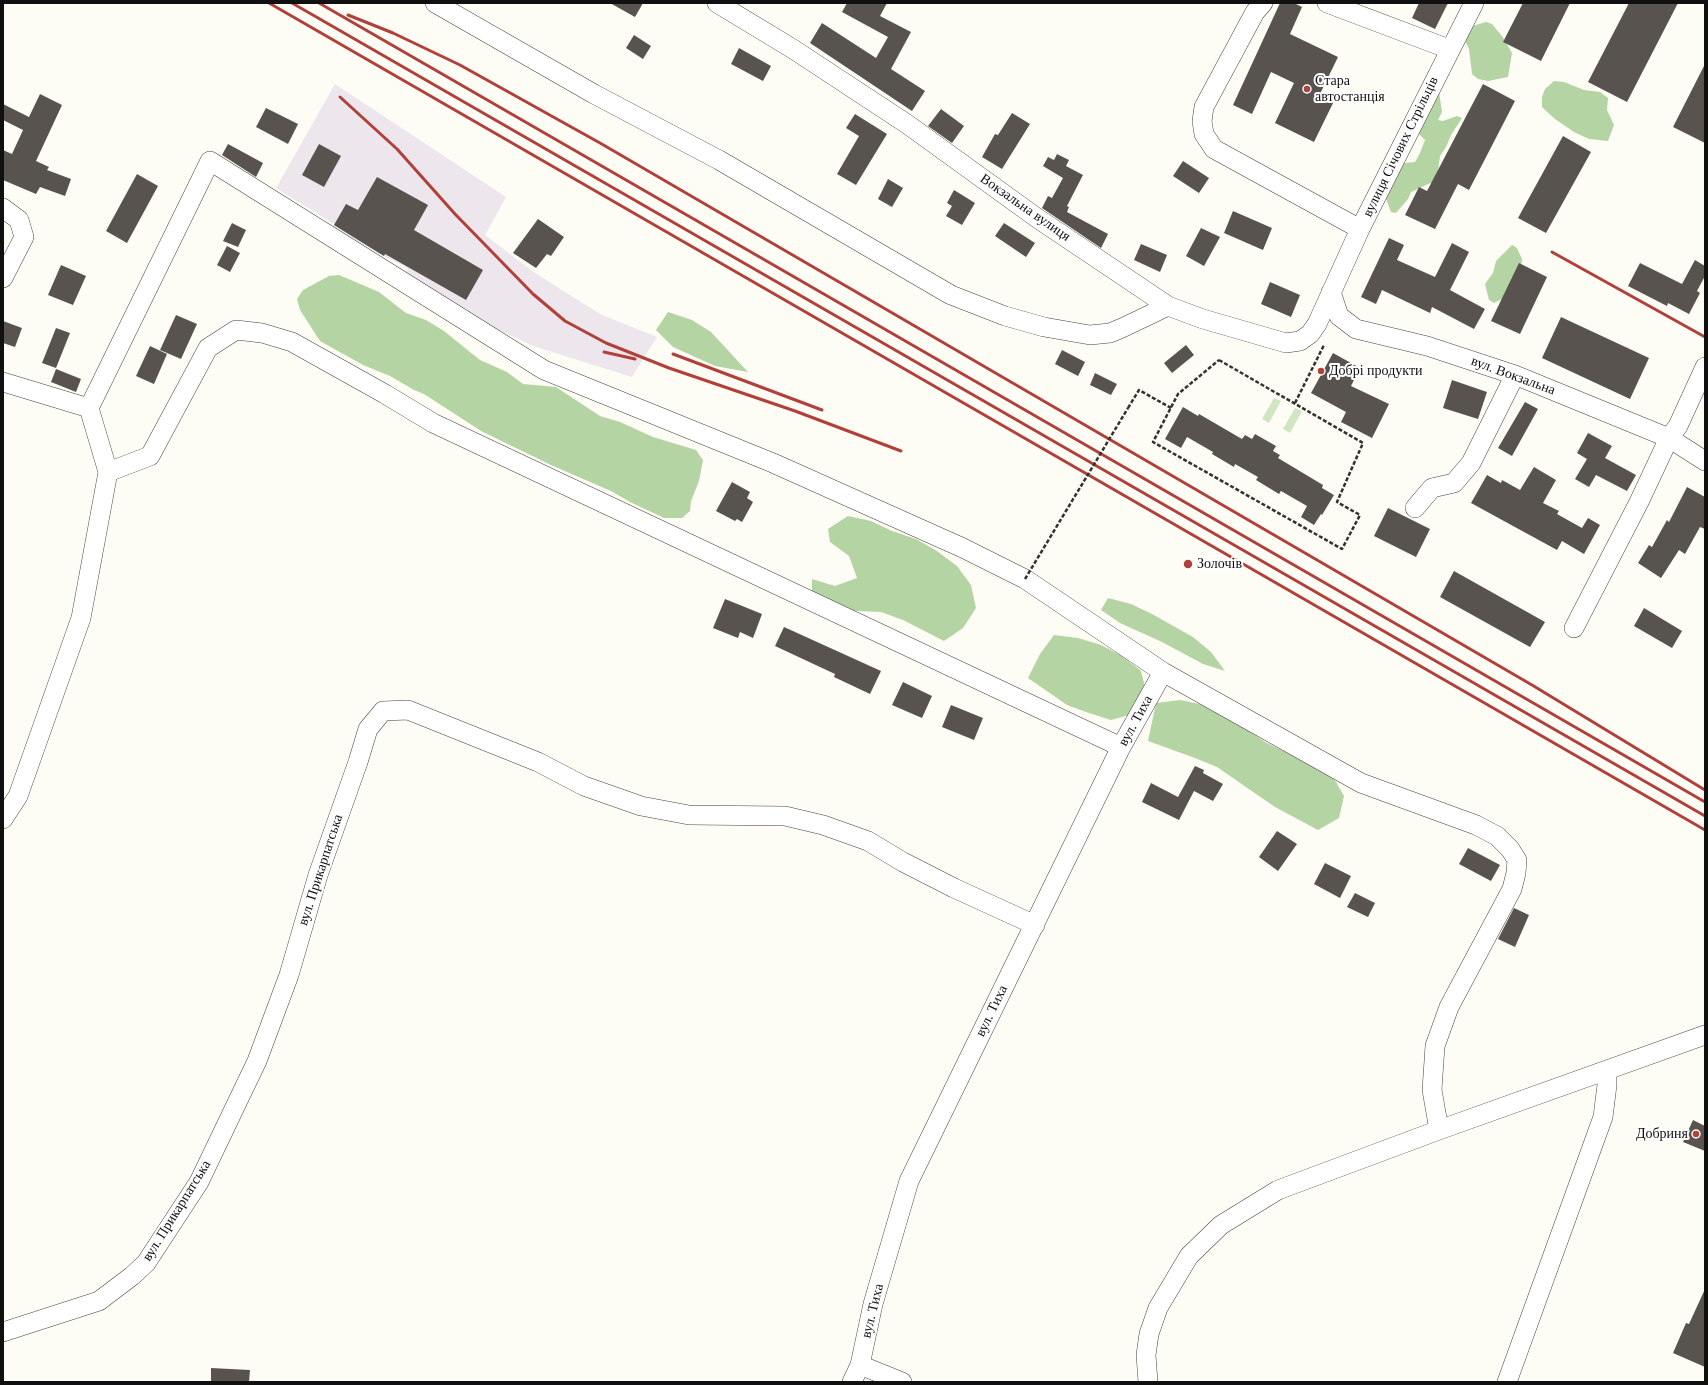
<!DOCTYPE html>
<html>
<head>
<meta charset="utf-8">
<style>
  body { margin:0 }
  #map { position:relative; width:1708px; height:1385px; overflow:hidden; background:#fefdf5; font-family:"Times New Roman",serif }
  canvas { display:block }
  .frame { position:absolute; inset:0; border:4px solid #101010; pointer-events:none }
</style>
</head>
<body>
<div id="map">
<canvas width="1708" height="1385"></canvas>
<div class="frame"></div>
</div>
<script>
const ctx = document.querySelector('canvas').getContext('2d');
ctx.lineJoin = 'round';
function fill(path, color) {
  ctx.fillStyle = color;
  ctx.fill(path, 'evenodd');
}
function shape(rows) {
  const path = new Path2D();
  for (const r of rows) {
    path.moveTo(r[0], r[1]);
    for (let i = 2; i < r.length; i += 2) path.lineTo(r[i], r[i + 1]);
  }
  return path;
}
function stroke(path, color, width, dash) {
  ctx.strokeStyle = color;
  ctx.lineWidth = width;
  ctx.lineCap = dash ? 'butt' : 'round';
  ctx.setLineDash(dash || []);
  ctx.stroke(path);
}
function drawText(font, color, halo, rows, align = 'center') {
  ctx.font = font + ' "Times New Roman",serif';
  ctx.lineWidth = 4;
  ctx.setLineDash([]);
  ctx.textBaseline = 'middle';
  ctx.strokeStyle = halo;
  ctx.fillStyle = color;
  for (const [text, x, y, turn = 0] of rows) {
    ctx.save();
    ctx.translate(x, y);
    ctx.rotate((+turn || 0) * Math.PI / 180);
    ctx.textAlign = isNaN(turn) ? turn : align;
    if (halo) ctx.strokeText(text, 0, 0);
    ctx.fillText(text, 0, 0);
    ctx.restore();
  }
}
fill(shape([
  [335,84,506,197,485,235,535,273,600,314,657,337,632,377,533,346,482,322,405,274,408,268,384,256,332,227,334,224,276,188]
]), '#ede7ed');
fill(shape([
  [1274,398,1281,401,1269,423,1262,419],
  [1295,408,1302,411,1290,433,1283,429]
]), '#d0e5c2');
fill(shape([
  [1486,22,1492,24,1502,36,1512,53,1508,77,1488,81,1478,79,1472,74,1469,49,1462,35,1469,27],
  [1554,81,1564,82,1584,90,1600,92,1608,98,1607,110,1614,125,1608,141,1589,139,1574,132,1555,119,1542,107,1542,97,1545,89],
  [1439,92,1442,112,1438,120,1443,121,1457,116,1462,118,1451,135,1446,147,1440,156,1437,180,1411,192,1408,199,1396,213,1391,212,1385,196,1396,163,1404,163,1415,162,1420,153,1425,140,1418,133],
  [1512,245,1517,248,1522,259,1521,271,1506,297,1494,303,1489,300,1485,284,1493,273,1496,261],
  [339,275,379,292,406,313,426,320,444,331,480,360,507,372,523,384,556,387,600,416,620,422,653,437,696,450,703,460,699,481,691,501,690,511,682,518,664,518,630,502,611,491,553,466,481,431,424,394,414,390,390,376,363,365,320,341,300,310,297,299,303,290,329,276],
  [668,312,692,320,711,332,748,372,715,366,673,347,656,330],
  [848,516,871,521,892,531,916,539,937,551,957,566,971,585,976,608,963,628,944,641,903,620,881,612,834,610,812,602,812,579,835,586,857,578,849,556,830,542,828,529],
  [1108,598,1131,604,1152,614,1193,637,1211,652,1225,671,1203,664,1162,642,1120,623,1101,610],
  [1054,635,1078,638,1101,645,1122,656,1141,671,1147,695,1133,714,1111,720,1089,713,1067,705,1028,678,1040,654],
  [1180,700,1204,705,1225,715,1265,742,1332,775,1344,796,1339,818,1318,830,1275,807,1217,767,1195,758,1148,741,1156,703]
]), '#b4d4a3');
fill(shape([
  [610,3,643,3,635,17],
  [847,3,887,3,880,16,911,32,891,69,925,91,912,111,810,43,822,23,876,58,888,37,842,12],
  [1280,3,1294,3,1302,7,1290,34,1338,57,1320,94,1334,101,1314,142,1275,123,1294,83,1271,72,1252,114,1233,105],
  [1419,3,1448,3,1435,29,1412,18],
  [1523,3,1570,3,1541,61,1503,42],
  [1629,3,1678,3,1627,102,1588,82],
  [634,35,651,46,643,59,626,48],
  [739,48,771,66,763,81,731,64],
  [1705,64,1705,143,1673,127],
  [1483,84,1515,101,1469,190,1458,184,1435,229,1405,215,1419,187,1427,191],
  [40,94,62,105,36,161,49,167,47,170,71,179,65,196,40,187,36,194,3,180,3,150,12,154,23,130,3,120,3,104,29,117],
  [266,108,298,124,288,144,256,127],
  [941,109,964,126,952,143,928,126],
  [1012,113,1030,124,1002,169,982,157,995,134,998,135],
  [855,114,887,134,856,185,837,174,859,136,846,128],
  [1563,136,1591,152,1546,233,1518,218],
  [228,144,263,163,256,177,222,155],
  [319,144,341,156,324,187,302,175],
  [1057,154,1069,160,1066,166,1083,175,1067,206,1069,207,1067,212,1108,234,1101,248,1042,208,1048,196,1052,198,1063,178,1043,166,1048,157,1054,160],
  [1183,161,1209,178,1199,193,1173,176],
  [137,174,158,186,127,243,106,231],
  [377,177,428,205,414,230,483,270,466,300,385,254,384,256,379,253,334,225,346,204,358,210],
  [888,179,903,188,892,207,878,199],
  [954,190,975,203,962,225,946,216,952,206,947,203],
  [1233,211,1272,228,1263,250,1224,233],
  [538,219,564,237,551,256,547,254,536,268,513,253],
  [232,223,246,230,238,247,223,241],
  [1004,223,1035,243,1026,257,995,236],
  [1201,228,1220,237,1204,266,1186,256],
  [1389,238,1404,245,1397,260,1435,277,1452,243,1469,252,1450,290,1485,309,1474,329,1432,307,1430,313,1382,290,1376,304,1361,297],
  [1141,244,1167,255,1160,272,1134,260],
  [227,246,240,253,230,272,217,265],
  [1695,260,1705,266,1705,276,1697,291,1700,293,1689,314,1668,303,1667,306,1628,286,1640,263,1682,284],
  [1519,263,1547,277,1520,334,1491,321],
  [61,265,86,276,73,305,48,295],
  [1270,282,1300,295,1291,317,1261,304],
  [176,315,197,324,181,359,160,350],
  [1561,317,1649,358,1630,399,1542,358],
  [3,321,22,328,15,347,3,343],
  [56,328,70,333,56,368,42,363],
  [1186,345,1194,355,1172,373,1164,363],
  [150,346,167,354,154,384,136,376],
  [1062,350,1085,362,1078,376,1055,364],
  [1333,353,1360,368,1351,386,1389,404,1372,438,1341,422,1346,412,1311,393],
  [56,369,81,379,76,392,51,382],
  [1095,373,1117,384,1111,395,1090,385],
  [1452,380,1487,392,1478,419,1443,408],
  [1525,402,1538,409,1512,456,1498,448],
  [1183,407,1198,416,1199,414,1242,439,1245,435,1252,439,1255,434,1276,446,1273,451,1280,455,1278,458,1323,485,1322,488,1334,495,1322,515,1321,514,1314,525,1301,517,1307,506,1281,491,1279,494,1256,480,1258,477,1235,464,1234,467,1212,454,1213,452,1187,437,1181,448,1165,439],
  [1588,433,1612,446,1605,458,1636,475,1627,491,1596,475,1589,487,1575,479,1587,459,1577,453],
  [1534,467,1556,480,1543,503,1559,511,1557,514,1582,528,1588,518,1600,525,1584,554,1562,541,1557,550,1471,503,1487,475,1501,483,1502,480,1520,490],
  [732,482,750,492,747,498,753,502,742,522,737,519,735,521,716,511],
  [1687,487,1705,497,1705,529,1700,527,1685,554,1679,550,1661,578,1638,563,1649,545,1652,547,1667,520,1669,522],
  [1388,508,1430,529,1416,557,1374,536],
  [1454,571,1545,622,1530,647,1440,597],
  [725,599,762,614,753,638,740,632,738,638,713,628],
  [1644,608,1682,631,1672,648,1634,626],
  [784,627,881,671,870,694,834,677,835,674,775,646],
  [903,682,932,696,922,718,892,705],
  [951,705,983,718,974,740,942,727],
  [1195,766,1204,770,1203,773,1223,784,1213,801,1194,791,1179,820,1142,802,1151,783,1178,797],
  [1277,831,1297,844,1278,871,1259,857],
  [1468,848,1500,865,1491,881,1459,864],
  [1325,863,1351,876,1340,898,1314,884],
  [1355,893,1375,903,1368,917,1347,907],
  [1514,908,1529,915,1515,947,1498,939],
  [1693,1120,1705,1126,1705,1151,1683,1142],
  [1705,1289,1705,1367,1673,1353,1686,1323,1689,1324],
  [211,1368,250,1370,249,1382,211,1382]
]), '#58534e');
const minor = shape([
  [435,3,594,94,719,160,951,295,1005,316,1044,327,1090,335,1110,333,1122,328,1168,306],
  [717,3,793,49,907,124,1037,218,1168,306,1203,319,1286,343,1300,341,1310,334,1317,324,1360,229,1474,3],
  [1263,3,1255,12,1204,107,1202,121,1204,134,1214,149,1360,229],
  [1327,3,1449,49],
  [3,208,19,220,24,237,3,278],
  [1331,292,1339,316,1356,329,1427,346,1515,375,1669,438,1705,461],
  [3,382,89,408],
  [1415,508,1432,488,1454,483,1471,463,1515,375],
  [1574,628,1639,502,1669,438,1678,426,1705,367],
  [1121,747,433,423,385,394,292,342,262,333,236,330,208,348,150,456,108,472,89,408,210,161,544,370,773,463,963,548,1025,579,1163,672,1361,783,1476,825,1497,836,1510,849,1517,860,1516,873,1512,889,1449,1007,1435,1046,1432,1090,1439,1130],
  [3,819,18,796,81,618,108,472],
  [3,1332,99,1301,132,1276,146,1263,199,1182,257,1061,289,975,318,875,358,762,368,729,383,711,408,710,538,762,584,786,641,806,689,815,785,816,823,825,868,841,903,862,954,888,1035,925],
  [860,1365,902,1382],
  [852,1382,860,1365,873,1304,909,1181,1121,747,1163,672],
  [1148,1382,1146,1355,1149,1334,1158,1308,1189,1256,1221,1225,1278,1190,1439,1130,1705,1035],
  [1507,1382,1603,1117,1607,1085,1607,1071]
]);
stroke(minor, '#434343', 20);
stroke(shape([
  [1219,360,1363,443,1337,502,1360,515,1342,549,1153,442,1178,394,1219,360],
  [1295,403,1324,345],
  [1128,408,1139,390,1171,408]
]), '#323232', 2.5, [4, 2]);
stroke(minor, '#fff', 19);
stroke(shape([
  [269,3,1705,830],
  [292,3,1705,816],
  [319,3,1705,802],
  [348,15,393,33,460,65,600,143,1532,685,1705,790],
  [340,97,397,149,455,214,533,294,565,321,606,343,669,368,795,411,901,451],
  [1552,252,1705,337],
  [604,352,635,359],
  [673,354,822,410]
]), '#b04039', 3);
stroke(shape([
  [1025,579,1128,408]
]), '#323232', 2.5, [4, 2]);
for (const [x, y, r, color] of [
  [1307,89,4,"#b04039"],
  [1321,371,4,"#b04039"],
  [1188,564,5,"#b04039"],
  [1696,1134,4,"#b04039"]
]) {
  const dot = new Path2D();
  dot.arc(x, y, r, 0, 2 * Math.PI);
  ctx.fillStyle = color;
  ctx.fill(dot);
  stroke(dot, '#fff', 1.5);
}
drawText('14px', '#101010', '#fff', [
  ["Стара",1315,81],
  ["автостанція",1315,97],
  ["Добрі продукти",1329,371],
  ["Золочів",1197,564],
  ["Добриня",1688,1134,"right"]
], 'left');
drawText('14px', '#101010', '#fff', [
  ["вулиця Січових Стрільців",1401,147,-64],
  ["Вокзальна вулиця",1025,208,35],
  ["вул. Вокзальна",1513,376,20],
  ["вул. Тиха",1136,721,-61],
  ["вул. Прикарпатська",321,870,-72],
  ["вул. Тиха",992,1011,-64],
  ["вул. Прикарпатська",177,1211,-58],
  ["вул. Тиха",873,1311,-76]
]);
</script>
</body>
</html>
